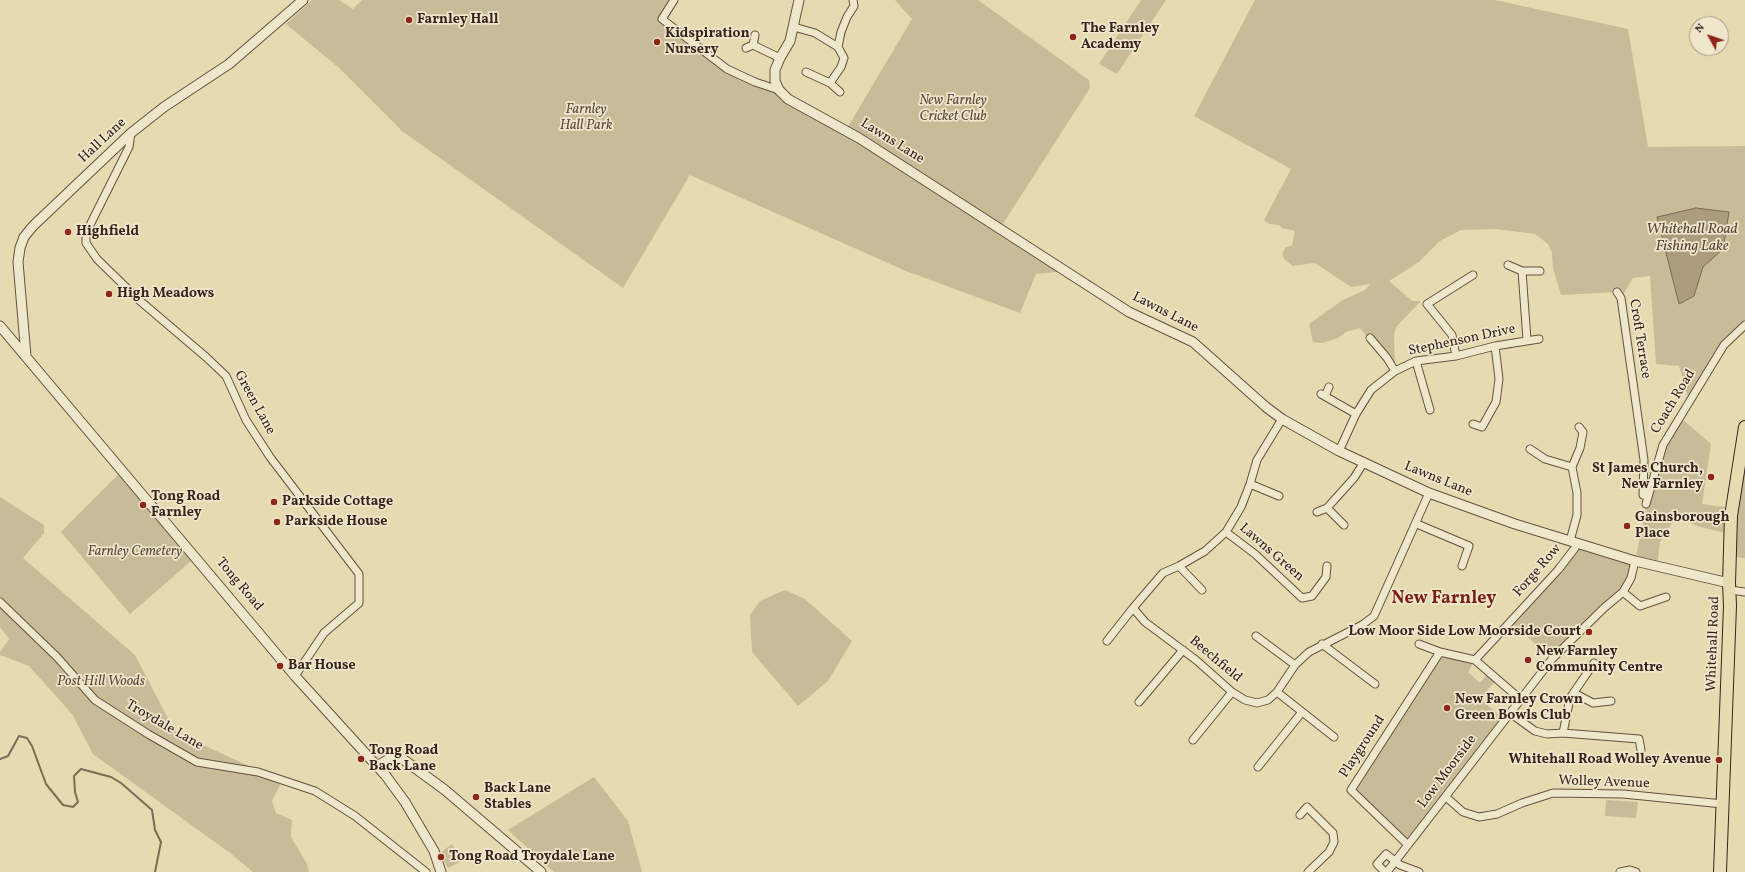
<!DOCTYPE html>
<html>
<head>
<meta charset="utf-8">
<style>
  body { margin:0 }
  #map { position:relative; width:1745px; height:872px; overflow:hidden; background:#e6dab0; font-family:Vollkorn,serif }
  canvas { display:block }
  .north { position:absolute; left:1689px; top:16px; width:40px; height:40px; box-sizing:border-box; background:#efe7cc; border:1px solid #a69986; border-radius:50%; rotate:310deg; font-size:11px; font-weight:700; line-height:16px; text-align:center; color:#38231c }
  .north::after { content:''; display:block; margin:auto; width:14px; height:18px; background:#8f2418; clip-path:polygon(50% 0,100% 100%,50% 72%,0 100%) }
</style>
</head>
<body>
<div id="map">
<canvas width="1745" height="872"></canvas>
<div class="north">N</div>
</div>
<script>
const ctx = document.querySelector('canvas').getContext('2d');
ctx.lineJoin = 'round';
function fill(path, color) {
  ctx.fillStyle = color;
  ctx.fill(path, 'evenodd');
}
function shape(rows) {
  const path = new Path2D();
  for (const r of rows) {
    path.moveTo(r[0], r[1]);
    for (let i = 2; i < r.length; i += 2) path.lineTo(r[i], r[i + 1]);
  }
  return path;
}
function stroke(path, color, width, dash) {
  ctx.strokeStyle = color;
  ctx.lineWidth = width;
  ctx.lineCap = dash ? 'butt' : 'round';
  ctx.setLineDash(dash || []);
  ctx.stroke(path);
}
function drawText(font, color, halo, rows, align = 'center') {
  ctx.font = font + ' Vollkorn,serif';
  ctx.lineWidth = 3.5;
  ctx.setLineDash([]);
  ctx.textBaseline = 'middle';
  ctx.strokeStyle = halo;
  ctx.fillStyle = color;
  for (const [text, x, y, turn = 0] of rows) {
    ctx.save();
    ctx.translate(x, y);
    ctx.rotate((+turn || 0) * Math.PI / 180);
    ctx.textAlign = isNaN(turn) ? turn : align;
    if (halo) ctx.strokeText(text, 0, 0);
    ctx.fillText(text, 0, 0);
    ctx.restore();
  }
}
fill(shape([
  [312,0,339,0,353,9,362,0,674,0,663,19,727,69,766,85,846,130,912,19,895,0,978,0,1089,80,1090,88,1001,227,1067,271,1036,274,1020,313,906,271,690,175,623,288,402,131,338,67,286,24],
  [1141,0,1166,0,1117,74,1099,64],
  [1255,0,1495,0,1628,29,1648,147,1745,146,1745,325,1724,345,1689,401,1679,366,1656,364,1650,276,1633,278,1621,298,1617,292,1561,295,1553,268,1552,253,1548,244,1535,234,1495,229,1461,230,1440,241,1419,262,1389,281,1412,301,1421,301,1397,326,1394,334,1395,371,1360,328,1346,332,1338,338,1322,343,1313,342,1309,324,1343,300,1365,290,1370,284,1351,287,1318,265,1314,263,1293,266,1284,259,1282,254,1285,248,1292,245,1295,231,1282,228,1279,225,1269,224,1264,220,1291,169,1194,116],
  [1728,212,1723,249,1703,267],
  [1680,417,1711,444,1702,504,1732,508,1730,534,1700,527,1676,517,1660,542,1657,567,1635,561,1623,592,1552,659,1511,622,1576,543,1635,561,1653,474],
  [1745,446,1745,558,1735,557,1736,513],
  [123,470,196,557,130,614,61,532],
  [0,497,44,525,44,533,23,558,135,655,174,730,203,745,249,766,255,771,282,781,272,801,276,813,292,820,291,837,307,864,309,872,253,872,230,853,93,754,72,714,29,666,0,655,0,652,9,639,0,627],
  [785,590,805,599,852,641,828,681,798,706,752,652,750,615,760,601],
  [1440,652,1475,660,1468,672,1480,683,1489,672,1497,679,1480,699,1505,720,1408,845,1351,790],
  [594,777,628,821,642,872,554,872,508,830],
  [1606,800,1638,802,1636,818,1605,816],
  [452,844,462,861,448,868,440,853]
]), '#c8bb97');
const water = shape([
  [1696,208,1729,212,1723,249,1703,267,1694,296,1679,304,1657,217,1696,208]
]);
fill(water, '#ab9c7e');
stroke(water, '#7d6c57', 1);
stroke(shape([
  [0,759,8,756,19,736,27,738,32,746,46,784,63,805,73,807,78,802,75,792,74,776,81,769,111,777,121,783,152,810,155,830,161,842,155,872]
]), '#7d6c57', 2);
const minor = shape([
  [674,0,662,19,727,69,755,82,779,90],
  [794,27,815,33,838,47,841,32,847,17,854,6,853,0],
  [753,45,755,35],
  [746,48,753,45,780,58],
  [806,72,830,83,841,67,844,58,838,47],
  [830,83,840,92],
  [131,133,129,147,86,233,86,243,97,259,139,300,206,357,226,376,246,420,270,457,359,574,359,603,324,633,295,676],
  [1508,265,1522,271,1527,340],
  [1522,271,1540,271],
  [1617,292,1621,298,1644,460,1643,495,1647,496],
  [1370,338,1387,358,1395,371],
  [1456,356,1452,335,1427,304,1473,275],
  [1416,361,1430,410],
  [1321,394,1356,414],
  [1325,396,1329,387],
  [1282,419,1257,460,1250,484,1241,507,1226,532,1205,551,1179,566,1163,573,1133,608,1145,622,1196,660,1232,692,1245,700,1257,703,1268,700,1277,692,1295,665,1309,652,1362,625,1374,616,1429,493],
  [1473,424,1482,427,1496,402,1499,379,1495,346],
  [1530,449,1545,459,1572,467,1577,493,1577,515,1570,541],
  [1339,451,1356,414,1371,390,1395,371,1416,361,1456,356,1495,346,1539,339],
  [1572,467,1580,448,1583,432,1579,427],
  [1250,484,1279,496],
  [1646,504,1663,445,1724,345,1745,325],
  [1317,512,1327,508],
  [1417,524,1469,546,1462,566],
  [1344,525,1327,508,1354,478,1364,462],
  [1226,532,1255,554,1302,598,1312,596,1326,577,1327,566],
  [1179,566,1202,590],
  [1730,590,1745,592],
  [1623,592,1640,606,1666,597],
  [0,602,57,657,95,700,148,734,197,762,258,772,315,791,355,816,426,872],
  [1256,636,1295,665],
  [1107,641,1133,608],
  [1322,644,1375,684],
  [1419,644,1440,652,1475,660,1558,570,1575,548,1576,543],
  [1475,660,1520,699],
  [1277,692,1334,737],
  [1574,693,1593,703,1611,701],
  [1139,702,1183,650],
  [1510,713,1535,731,1547,734,1563,733,1639,739,1641,750],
  [1563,733,1570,698,1594,663],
  [1193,740,1232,692],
  [1258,767,1302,712],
  [1446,797,1463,812,1479,817,1497,814,1522,803,1553,793,1623,794,1723,804],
  [1300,815,1307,807,1333,833,1334,842,1329,852,1308,872],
  [1408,845,1351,790,1440,652],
  [1385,872,1377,864,1386,854,1400,865,1419,872],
  [1387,872,1552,659,1604,608,1623,592,1631,578,1635,561],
  [1620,872,1630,870,1636,872]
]);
const tertiary = shape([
  [799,0,790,41,780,58,775,70,775,81,779,90,788,99,859,138,1129,312,1193,342,1266,407,1282,419,1339,451,1429,493,1515,524,1635,561,1729,583],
  [0,326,295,676,386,776,405,802,434,851,441,872],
  [26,356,18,262,20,248,24,237,33,226,131,133,164,107,229,64,303,0],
  [377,766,391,758,398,757,404,760,445,790,541,872]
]);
const primary = shape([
  [1720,872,1730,606,1729,583,1731,516,1745,427]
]);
stroke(minor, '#645141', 9);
stroke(tertiary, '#645141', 11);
stroke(primary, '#38231c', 14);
stroke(minor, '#efe7cc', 7);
stroke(tertiary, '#efe7cc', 9);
stroke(primary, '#e6dab0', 12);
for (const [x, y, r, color] of [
  [409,20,4,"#8f2418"],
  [1073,37,4,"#8f2418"],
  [657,42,4,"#8f2418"],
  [68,232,4,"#8f2418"],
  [109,294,4,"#8f2418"],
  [1711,477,4,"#8f2418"],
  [274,502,4,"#8f2418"],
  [143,505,4,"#8f2418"],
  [277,522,4,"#8f2418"],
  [1627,526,4,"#8f2418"],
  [1589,632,4,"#8f2418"],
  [1528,660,4,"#8f2418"],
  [280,666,4,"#8f2418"],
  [1447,708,4,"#8f2418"],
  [361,759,4,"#8f2418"],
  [1719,760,4,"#8f2418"],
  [476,797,4,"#8f2418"],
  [441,857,4,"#8f2418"]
]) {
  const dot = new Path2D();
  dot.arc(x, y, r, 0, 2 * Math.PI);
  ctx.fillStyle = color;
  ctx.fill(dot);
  stroke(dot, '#efe7cc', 1.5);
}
drawText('bold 14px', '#38231c', '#efe7cc', [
  ["Farnley Hall",417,20],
  ["The Farnley",1081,29],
  ["Academy",1081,45],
  ["Kidspiration",665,34],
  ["Nursery",665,50],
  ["Highfield",76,232],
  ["High Meadows",117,294],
  ["St James Church,",1703,469,"right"],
  ["New Farnley",1703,485,"right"],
  ["Tong Road",151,497],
  ["Farnley",151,513],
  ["Parkside Cottage",282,502],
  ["Gainsborough",1635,518],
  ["Place",1635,534],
  ["Parkside House",285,522],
  ["Low Moor Side Low Moorside Court",1581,632,"right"],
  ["New Farnley",1536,652],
  ["Community Centre",1536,668],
  ["Bar House",288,666],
  ["New Farnley Crown",1455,700],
  ["Green Bowls Club",1455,716],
  ["Tong Road",369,751],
  ["Back Lane",369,767],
  ["Whitehall Road Wolley Avenue",1711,760,"right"],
  ["Back Lane",484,789],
  ["Stables",484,805],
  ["Tong Road Troydale Lane",449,857]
], 'left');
drawText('italic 14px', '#5c493b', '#efe7cc', [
  ["New Farnley",953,101],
  ["Cricket Club",953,117],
  ["Farnley",586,110],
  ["Hall Park",586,126],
  ["Farnley Cemetery",135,552],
  ["Post Hill Woods",101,682]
]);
drawText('14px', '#38231c', '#efe7cc', [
  ["Hall Lane",103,141,-43],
  ["Lawns Lane",892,142,32],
  ["Lawns Lane",1165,313,27],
  ["Croft Terrace",1639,339,81],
  ["Stephenson Drive",1462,341,-12],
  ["Coach Road",1674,402,-59],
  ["Green Lane",254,403,61],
  ["Lawns Lane",1438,480,22],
  ["Lawns Green",1271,553,41],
  ["Forge Row",1538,571,-49],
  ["Tong Road",239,585,50],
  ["Whitehall Road",1714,644,-88],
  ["Beechfield",1215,660,40],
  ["Troydale Lane",164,726,30],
  ["Playground",1363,747,-57],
  ["Low Moorside",1448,772,-53],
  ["Wolley Avenue",1604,783,2]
]);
drawText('italic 15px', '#5a4739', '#efe7cc', [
  ["Whitehall Road",1692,230],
  ["Fishing Lake",1692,247]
]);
drawText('bold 18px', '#7a1f14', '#efe7cc', [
  ["New Farnley",1444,600]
]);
</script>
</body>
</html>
